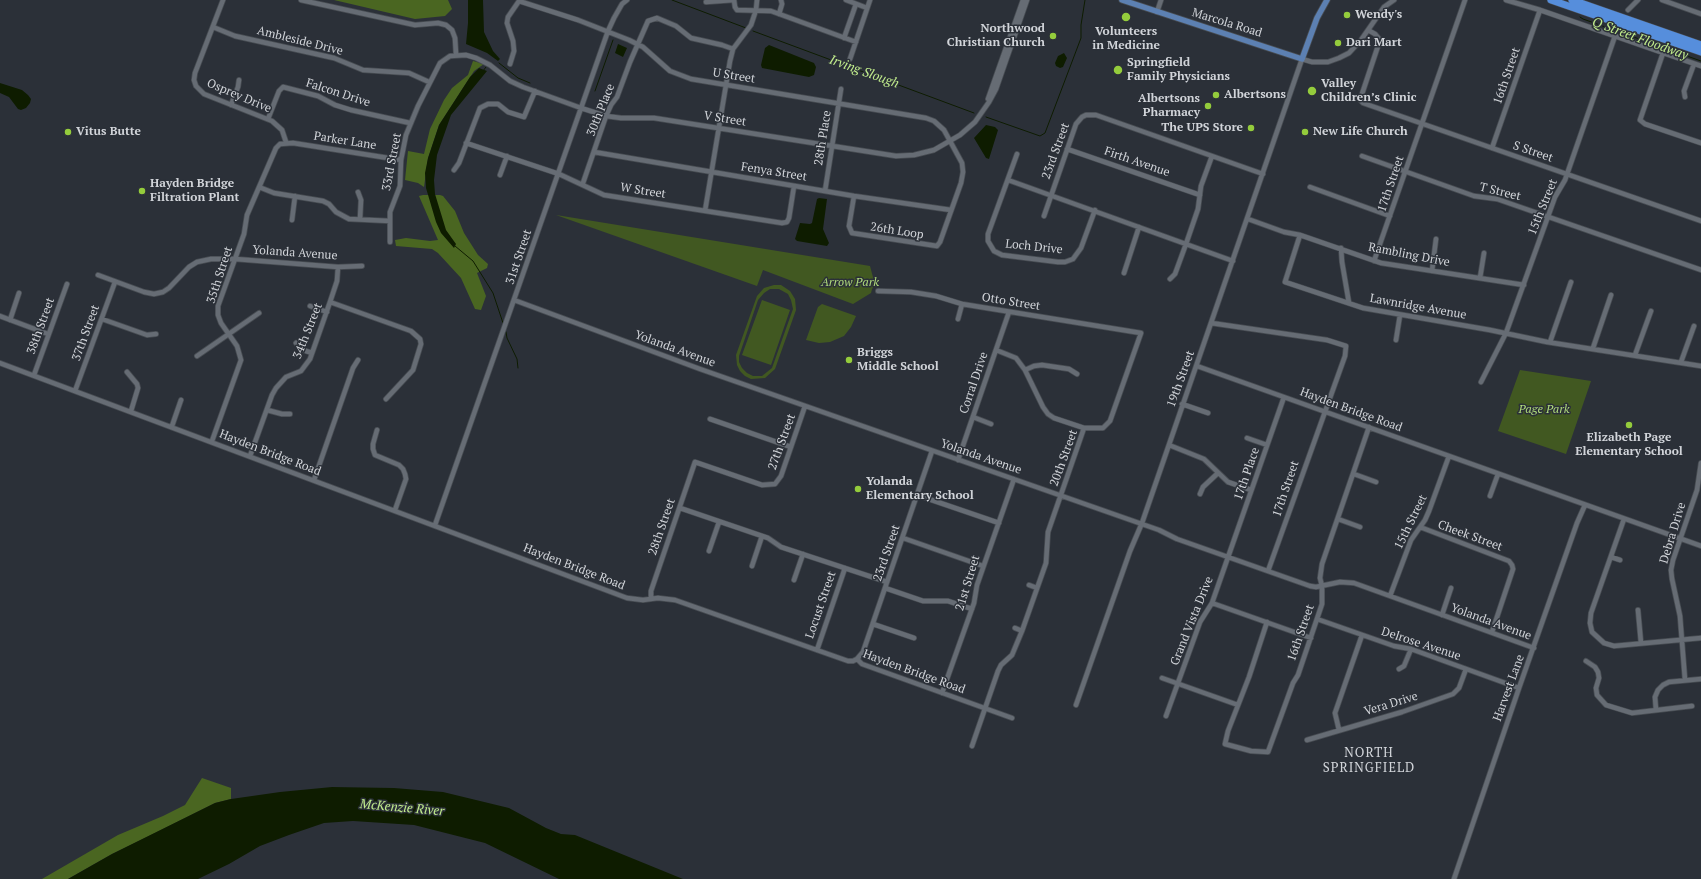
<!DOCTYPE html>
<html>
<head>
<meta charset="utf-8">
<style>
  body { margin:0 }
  canvas { display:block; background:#2b3038 }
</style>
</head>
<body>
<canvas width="1701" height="879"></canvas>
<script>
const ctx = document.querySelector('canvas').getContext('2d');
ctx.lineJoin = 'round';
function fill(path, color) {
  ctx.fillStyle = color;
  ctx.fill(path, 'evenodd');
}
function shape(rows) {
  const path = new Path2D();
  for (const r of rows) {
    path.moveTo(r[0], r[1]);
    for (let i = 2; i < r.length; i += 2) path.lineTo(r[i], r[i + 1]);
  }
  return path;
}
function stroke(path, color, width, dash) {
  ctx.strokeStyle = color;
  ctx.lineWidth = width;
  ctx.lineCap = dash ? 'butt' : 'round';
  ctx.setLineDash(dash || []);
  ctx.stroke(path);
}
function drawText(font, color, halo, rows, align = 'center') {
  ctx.font = font + ' "PT Serif",serif';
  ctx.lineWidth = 3;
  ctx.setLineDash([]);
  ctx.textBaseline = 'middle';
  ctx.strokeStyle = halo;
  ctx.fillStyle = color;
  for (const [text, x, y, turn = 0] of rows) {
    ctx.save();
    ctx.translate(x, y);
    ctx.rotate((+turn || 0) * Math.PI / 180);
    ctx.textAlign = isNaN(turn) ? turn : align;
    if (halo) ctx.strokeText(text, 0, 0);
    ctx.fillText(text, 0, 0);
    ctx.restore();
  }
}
fill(shape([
  [556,215,870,266,875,285,872,289,871,293,853,304,763,270,757,286],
  [774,285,781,285,790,291,795,299,796,310,775,369,765,378,751,379,745,376,740,371,737,365,736,355,757,296,764,288],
  [770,289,779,289,788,294,791,300,793,309,772,368,762,376,753,376,747,373,742,368,739,362,739,356,758,300,764,293],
  [762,300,790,310,771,365,742,355],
  [822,304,856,316,851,327,844,336,830,342,819,343,806,340,818,307],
  [1520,370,1591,381,1566,454,1498,431]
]), '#415821');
fill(shape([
  [334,0,448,0,452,9,445,16,415,19],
  [473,61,484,64,474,71,439,125,428,158,424,187,418,183,405,180,408,151,424,154,430,129,444,100,452,88,468,75],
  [423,195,440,195,443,196,455,211,464,233,478,255,488,264,487,268,477,273,486,296,481,310,475,309,461,278,438,253,432,249,396,246,395,240,406,238,430,241,438,240,419,196],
  [202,778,231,788,231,799,215,803,151,835,112,854,68,879,42,879,118,835,163,816,185,805]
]), '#4a6621');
fill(shape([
  [468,0,483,0,484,32,493,51,500,59,498,61,487,53,466,44,468,23],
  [618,44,627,48,623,57,615,53],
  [769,45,814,63,816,67,814,75,809,77,762,68,761,65,765,48],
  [1064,53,1067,58,1063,67,1060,68,1056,66,1055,63,1058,56],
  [479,68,487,71,451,115,437,155,434,180,435,194,446,230,456,244,454,248,441,233,436,222,426,188,425,173,428,158,439,125,470,77],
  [0,83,22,90,28,95,31,99,30,103,26,108,21,110,18,109,9,97,0,93],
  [986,125,995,127,998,130,989,159,986,158,974,138],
  [819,198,827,199,823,229,829,243,827,246,797,241,795,239,800,223,810,224,812,223,817,199],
  [332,787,394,788,443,792,509,808,546,828,561,834,575,835,683,879,559,879,485,843,414,825,353,821,324,823,289,835,260,846,229,864,198,879,68,879,112,854,215,803,231,799,280,792]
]), '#0e1c00');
stroke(shape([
  [672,0,746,28],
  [1580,17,1583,19,1701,61],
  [753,31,974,113],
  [499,63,518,78,530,83],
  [483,71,486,67],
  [595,91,613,40],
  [986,117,1040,136,1045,133,1081,38,1081,25,1085,0],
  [455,246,473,261,493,293,503,323],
  [506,332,507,338,517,359,518,368]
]), '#0e1c00', 1);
const minor = shape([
  [223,0,195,73,194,80,196,86,204,94,272,121,282,130,286,142],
  [301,0,415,25,438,23,446,25,452,30,455,38,456,54],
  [734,0,735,7,737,10,771,11,856,42],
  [846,0,867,8],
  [1506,0,1540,10,1701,66],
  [1662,0,1701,14],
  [519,1,578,20,629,40,643,47,670,71,691,79,926,118,934,121,944,130,962,163,963,172,961,183,940,242,937,246,852,233,849,226,854,196],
  [706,2,734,0],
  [1628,10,1638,0],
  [1157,12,1161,0],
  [779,14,782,4,781,0],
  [213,27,235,36,334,58,363,70,409,73,429,82],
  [1368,30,1375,34,1380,40,1360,100,1363,103,1701,221],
  [844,38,856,4],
  [1663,53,1640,120,1645,124,1701,143],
  [850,59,870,0],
  [510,64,514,51,513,41,507,23,508,17,519,1],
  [1685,97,1684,91,1694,64],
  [988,99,1023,0],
  [231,105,238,87,239,80],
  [268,119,279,91,283,87,318,96,335,105,351,110,410,123],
  [466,143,559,174,604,195,782,223,787,222,789,218,794,186],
  [1492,148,1540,10],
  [1067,149,1200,195],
  [594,152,854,196,951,210],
  [1017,154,988,234,988,241,994,251,1002,255,1058,262,1065,262,1073,259,1081,248,1095,210],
  [1362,156,1474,196,1497,199,1701,270],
  [454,170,459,163,480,108,488,104,498,104,508,112,524,117,535,91],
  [500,175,507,156],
  [1008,180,1233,261],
  [583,183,606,116,611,105,617,97,630,62,648,21,657,18,676,26,691,38,722,45,733,49],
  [259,187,274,193,323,201,329,204,336,212,349,219,390,221],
  [1310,187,1390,216],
  [825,191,841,89],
  [358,192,361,200,360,219],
  [705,211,730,61,733,49,751,25,756,10,757,0],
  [1044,216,1076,124,1082,117,1086,115,1096,115,1263,174],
  [1248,219,1284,232,1300,235,1381,263,1524,285],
  [292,220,295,196],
  [1300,235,1285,282,1363,308,1490,330,1547,342,1701,366],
  [390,242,390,212,400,186,401,160,406,135,418,106,440,63,450,56,466,55,476,58,490,65,510,81,523,87,581,108,606,116,621,118,654,118,896,156,914,155,934,150,960,135,975,122,989,102,996,89,1027,0],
  [1341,248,1342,262,1349,303],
  [1374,261,1465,0],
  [1432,271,1436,239],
  [1124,273,1139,227],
  [98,275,144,292,154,294,163,292,169,288,189,267,197,262,211,259,235,259,338,267,362,266],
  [1480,278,1484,253],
  [1170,279,1175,274,1186,244,1198,209,1201,186,1212,156],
  [878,291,911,292,936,296,962,304,1141,333,1110,421,1103,428,1084,428,1054,418,1048,414,1043,407,1025,370,1016,358,996,350],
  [514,300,700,369,1159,530,1177,539,1310,586,1316,587,1340,582,1354,583,1534,648],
  [330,302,411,331,420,339,421,344,413,370,386,399],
  [310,306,327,312],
  [0,316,48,334],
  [102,319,147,335,156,334],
  [958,319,962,304],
  [10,320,19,293],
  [1211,323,1327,340,1346,346,1345,356,1268,571],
  [1396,340,1400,315],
  [1550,342,1571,282],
  [296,343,303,350,312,353],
  [1593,348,1611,295],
  [1635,355,1651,311],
  [197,356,259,313],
  [1681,362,1694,326],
  [0,363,627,598,643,600,658,598,675,600,848,661,853,661,857,659,863,652,932,451],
  [1197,366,1701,546],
  [1025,370,1034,366,1042,365,1069,369,1077,374],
  [127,372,137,384,138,388,131,411],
  [34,375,67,284],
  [1481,382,1506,333,1555,197,1565,180,1615,36],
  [75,391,115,282],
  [1182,404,1208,413],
  [267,410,282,414,290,414],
  [973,417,991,424],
  [710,419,791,447],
  [172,426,181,400],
  [377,430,373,444,373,449,375,455,399,465,403,469,405,474,406,479,395,510],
  [1247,438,1267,445],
  [212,441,241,360,237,346,221,323,218,315,218,306,244,234,247,215,276,148,280,144,293,143,401,160],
  [1169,445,1204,459,1228,482,1251,490],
  [250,456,272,395,276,388,286,377,301,371,310,359,330,302,337,281,338,267],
  [958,460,1009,312],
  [1354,474,1376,482],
  [314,480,353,368,358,360],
  [1200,494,1203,487,1218,473],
  [917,495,999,523],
  [1490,496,1498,474],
  [680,508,768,538,781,547,887,582],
  [1338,519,1360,527],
  [1624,519,1591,613,1590,623,1592,632,1604,643,1614,646,1701,638],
  [435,525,608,31,614,18,622,4,627,0],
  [1420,527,1509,561,1512,565,1513,569,1492,632],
  [903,538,983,566],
  [709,551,719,522],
  [1611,557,1620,560],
  [752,566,762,536],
  [794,580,803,554],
  [1029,585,1037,588],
  [885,588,923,601,948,601,972,609],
  [1390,596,1411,540,1425,520,1429,511,1449,456],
  [651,599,651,591,695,462,762,485,775,484,781,476,805,406],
  [1212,603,1311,638],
  [1638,610,1641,643],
  [1442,615,1451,588],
  [1317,619,1394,646,1411,649,1519,688],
  [1267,622,1249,677,1228,731,1225,744,1251,751,1268,752,1293,683,1298,675,1322,604,1322,586,1320,578,1322,564,1369,427],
  [873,624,914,638],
  [1015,628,1022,631],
  [817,650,845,568],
  [857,659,862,664,1012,718],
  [1586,661,1595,667,1598,672,1599,678,1596,688,1597,695,1606,705,1632,713,1692,706],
  [1399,669,1404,666,1411,649],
  [1162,678,1238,705],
  [1685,680,1680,616,1672,579,1671,570,1673,560,1697,490,1701,463],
  [942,693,974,603,977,585,1014,479],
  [1076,705,1130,551,1142,523,1302,59,1312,62,1328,62,1339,58,1349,53,1361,40,1384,7,1394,0],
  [1656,710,1655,697,1658,690,1663,685,1669,682,1701,679],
  [1166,716,1200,622,1212,603,1284,397],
  [1339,730,1335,713,1362,635],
  [1307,740,1402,712,1453,694,1459,688,1466,669],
  [972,746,998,671,1001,665,1012,655,1022,631,1046,563,1048,532,1084,428],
  [1454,879,1519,688,1577,523,1585,505]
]);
const major = shape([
  [1122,0,1302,59,1317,18,1327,0]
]);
const highway = shape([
  [1551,0,1701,52],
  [1572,0,1701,45]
]);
stroke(minor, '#484d53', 6);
stroke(major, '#484d53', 7);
stroke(highway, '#484d53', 8);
stroke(minor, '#666c74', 4.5);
stroke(major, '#5c80b2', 5.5);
stroke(highway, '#568edc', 7);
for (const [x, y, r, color] of [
  [1347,15,4,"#94cc3c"],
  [1126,17,5,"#94cc3c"],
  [1053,36,4,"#94cc3c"],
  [1338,43,4,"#94cc3c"],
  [1118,70,5,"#94cc3c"],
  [1312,91,5,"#94cc3c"],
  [1216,95,4,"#94cc3c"],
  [1208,106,4,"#94cc3c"],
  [1251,128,4,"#94cc3c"],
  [68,132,4,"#94cc3c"],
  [1305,132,4,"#94cc3c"],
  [142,191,4,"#94cc3c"],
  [849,360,4,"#94cc3c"],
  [1629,425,4,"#94cc3c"],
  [858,489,4,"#94cc3c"]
]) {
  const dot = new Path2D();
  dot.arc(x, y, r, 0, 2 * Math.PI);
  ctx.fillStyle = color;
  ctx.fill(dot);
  stroke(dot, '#2b3038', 1.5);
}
drawText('bold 12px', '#d1d4d9', '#2b3038', [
  ["Wendy's",1355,15],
  ["Northwood",1045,29,"right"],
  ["Christian Church",1045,43,"right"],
  ["Volunteers",1126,32,"center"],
  ["in Medicine",1126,46,"center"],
  ["Dari Mart",1346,43],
  ["Springfield",1127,63],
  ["Family Physicians",1127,77],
  ["Valley",1321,84],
  ["Children’s Clinic",1321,98],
  ["Albertsons",1224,95],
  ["Albertsons",1200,99,"right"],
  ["Pharmacy",1200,113,"right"],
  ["The UPS Store",1243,128,"right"],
  ["Vitus Butte",76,132],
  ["New Life Church",1313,132],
  ["Hayden Bridge",150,184],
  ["Filtration Plant",150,198],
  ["Briggs",857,353],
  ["Middle School",857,367],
  ["Elizabeth Page",1629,438,"center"],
  ["Elementary School",1629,452,"center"],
  ["Yolanda",866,482],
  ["Elementary School",866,496]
], 'left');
drawText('12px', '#d1d4d9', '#2b3038', [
  ["Marcola Road",1227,23,17],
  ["Ambleside Drive",300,41,14],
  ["U Street",734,76,9],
  ["16th Street",1507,76,-71],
  ["Falcon Drive",338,93,18],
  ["Osprey Drive",239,96,23],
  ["30th Place",601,110,-68],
  ["V Street",725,119,9],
  ["28th Place",823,138,-81],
  ["Parker Lane",345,141,9],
  ["23rd Street",1056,151,-70],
  ["S Street",1533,152,19],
  ["33rd Street",392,162,-79],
  ["Firth Avenue",1137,162,19],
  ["Fenya Street",774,172,9],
  ["17th Street",1391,184,-71],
  ["W Street",643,191,9],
  ["T Street",1500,192,14],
  ["15th Street",1543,207,-68],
  ["26th Loop",897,231,9],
  ["Loch Drive",1034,247,6],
  ["Yolanda Avenue",295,253,4],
  ["Rambling Drive",1409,255,11],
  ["31st Street",519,257,-71],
  ["35th Street",220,275,-72],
  ["Otto Street",1011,302,9],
  ["Lawnridge Avenue",1418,307,10],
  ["38th Street",41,326,-70],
  ["34th Street",308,331,-68],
  ["37th Street",86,333,-70],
  ["Yolanda Avenue",675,349,20],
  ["19th Street",1181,379,-70],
  ["Corral Drive",974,383,-71],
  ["Hayden Bridge Road",1351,410,20],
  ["27th Street",782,442,-70],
  ["Hayden Bridge Road",270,453,21],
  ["Yolanda Avenue",981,457,19],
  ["20th Street",1064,458,-70],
  ["17th Place",1247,474,-71],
  ["17th Street",1286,489,-71],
  ["15th Street",1411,522,-64],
  ["28th Street",662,527,-71],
  ["Debra Drive",1673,533,-73],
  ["Cheek Street",1470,536,20],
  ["23rd Street",887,553,-71],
  ["Hayden Bridge Road",574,567,21],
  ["21st Street",968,583,-73],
  ["Locust Street",821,605,-71],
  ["Grand Vista Drive",1192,621,-68],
  ["Yolanda Avenue",1491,622,20],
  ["16th Street",1301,633,-71],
  ["Delrose Avenue",1421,644,18],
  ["Hayden Bridge Road",914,672,20],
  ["Harvest Lane",1509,688,-70],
  ["Vera Drive",1391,704,-17]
]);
drawText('italic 12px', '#afda7b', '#2b3038', [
  ["Arrow Park",850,283],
  ["Page Park",1544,410]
]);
drawText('italic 13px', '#c0eb8c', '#2b3038', [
  ["Q Street Floodway",1640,39,20],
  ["Irving Slough",864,72,20],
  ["McKenzie River",402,808,5]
]);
ctx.letterSpacing = '1px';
drawText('13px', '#d1d4d9', '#2b3038', [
  ["NORTH",1369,753],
  ["SPRINGFIELD",1369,768]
]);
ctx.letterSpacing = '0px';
</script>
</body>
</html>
